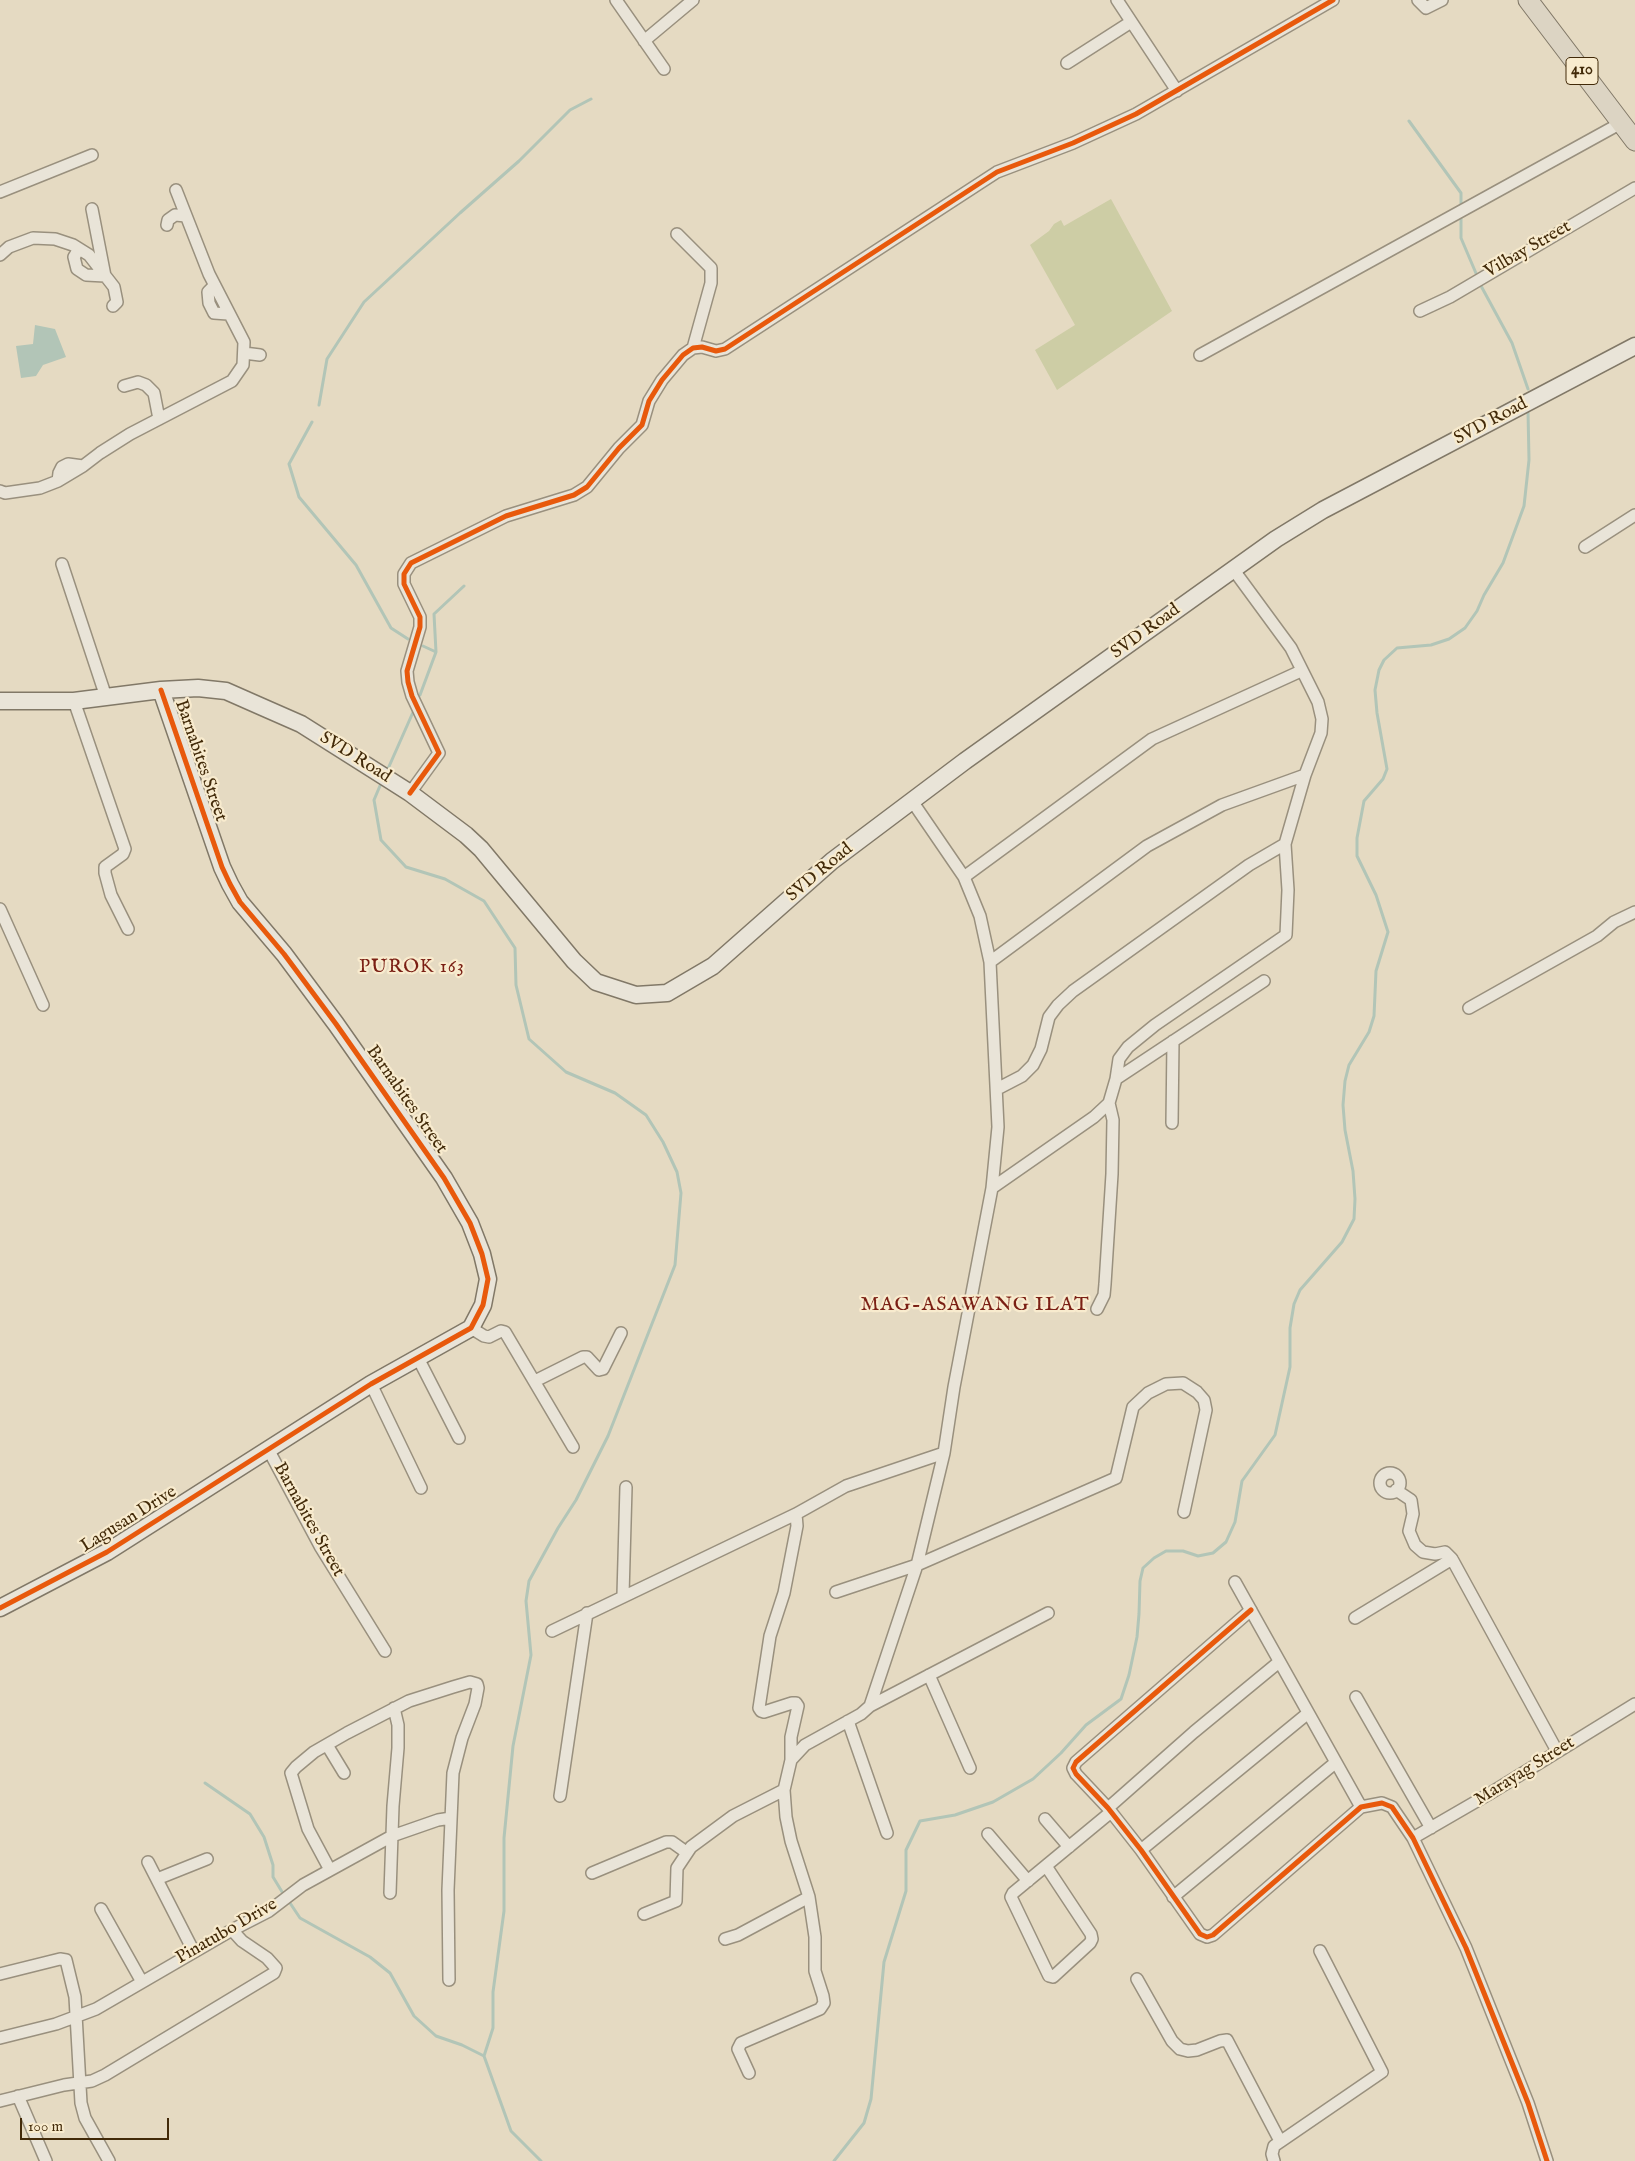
<!DOCTYPE html>
<html>
<head>
<meta charset="utf-8">
<style>
  body { margin:0 }
  #map { position:relative; width:1635px; height:2161px; overflow:hidden; background:#e5dac2; font-family:"IM FELL English",serif }
  canvas { display:block }
  .scale { position:absolute; left:20px; top:2118px; width:149px; height:22px; box-sizing:border-box; border:2px solid #422a09; border-top:0; padding-left:6px; font-size:15px; line-height:18px; white-space:nowrap; color:#422a09; -webkit-text-stroke:4px #f8ebce; paint-order:stroke }
</style>
</head>
<body>
<div id="map">
<canvas width="1635" height="2161"></canvas>
<div class="scale">100 m</div>
</div>
<script>
const ctx = document.querySelector('canvas').getContext('2d');
ctx.lineJoin = 'round';
function fill(path, color) {
  ctx.fillStyle = color;
  ctx.fill(path, 'evenodd');
}
function shape(rows) {
  const path = new Path2D();
  for (const r of rows) {
    if (r.length === 3) {
      path.moveTo(r[0] + r[2], r[1]);
      path.arc(r[0], r[1], r[2], 0, 2 * Math.PI);
      continue;
    }
    path.moveTo(r[0], r[1]);
    for (let i = 2; i < r.length; i += 2) path.lineTo(r[i], r[i + 1]);
  }
  return path;
}
function stroke(path, color, width, dash) {
  ctx.strokeStyle = color;
  ctx.lineWidth = width;
  ctx.lineCap = dash ? 'butt' : 'round';
  ctx.setLineDash(dash || []);
  ctx.stroke(path);
}
function drawText(font, color, halo, rows, align = 'center') {
  ctx.font = font + ' "IM FELL English",serif';
  ctx.lineWidth = 4.5;
  ctx.setLineDash([]);
  ctx.textBaseline = 'middle';
  ctx.strokeStyle = halo;
  ctx.fillStyle = color;
  for (const [text, x, y, turn = 0] of rows) {
    ctx.save();
    ctx.translate(x, y);
    ctx.rotate((+turn || 0) * Math.PI / 180);
    ctx.textAlign = isNaN(turn) ? turn : align;
    if (halo) ctx.strokeText(text, 0, 0);
    ctx.fillText(text, 0, 0);
    ctx.restore();
  }
}
fill(shape([
  [1111,199,1172,311,1057,390,1035,350,1075,325,1030,245,1049,231,1054,224,1061,220,1064,226]
]), '#cdcda5');
fill(shape([
  [35,325,55,329,66,357,43,365,36,376,21,378,16,346,33,344]
]), '#b2c5b7');
stroke(shape([
  [1409,121,1461,193,1461,209],
  [1461,215,1461,238,1478,278],
  [1480,284,1512,343,1528,389],
  [319,405,327,359,364,302,460,213,519,161,570,110,591,99],
  [312,422,289,464,299,497,356,565,391,628,408,639],
  [423,646,436,652],
  [420,695,436,652,434,614,464,586],
  [387,771,414,710],
  [382,781,374,800,381,840,406,867,445,879,484,901,515,948,516,985,529,1039,566,1072,615,1093,646,1115,663,1142,677,1172,681,1193,675,1265,608,1436,576,1500,558,1528,529,1581,526,1601,531,1655,513,1746,504,1838,504,1911,493,1992,493,2028,484,2056,511,2131,541,2161],
  [205,1783,250,1814,264,1837,273,1865,273,1877,284,1895],
  [288,1900,300,1918,370,1957,390,1973,414,2016,436,2036,462,2045,484,2056],
  [834,2161,864,2123,871,2099,884,1962,906,1891,906,1850,920,1821,955,1815,993,1802,1033,1779,1061,1753,1086,1725,1121,1699,1129,1675,1137,1637,1139,1614,1140,1581,1143,1568,1154,1558,1166,1551,1183,1551,1198,1556,1213,1553,1226,1542,1235,1522,1242,1481,1275,1435,1290,1367,1290,1328,1294,1304,1300,1290,1342,1242,1354,1219,1355,1199,1353,1171,1345,1130,1343,1105,1345,1081,1349,1065,1369,1032,1374,1016,1376,971,1388,932,1376,895,1357,856,1357,838,1364,801,1383,779,1387,769,1377,713,1375,690,1379,670,1384,660,1397,648,1431,645,1449,639,1465,628,1477,611,1484,595,1503,563,1524,506,1529,460,1528,411]
]), '#b2c5b7', 3);
const street = shape([
  [616,0,664,69],
  [1117,0,1177,91],
  [1418,0,1426,8,1442,0],
  [644,41,693,0],
  [1067,63,1131,22],
  [0,192,92,155],
  [167,225,168,220,175,215,186,216],
  [677,234,711,268,711,283,693,348],
  [79,249,74,257,77,269,86,275,105,276,92,209],
  [0,255,9,247,33,238,55,239,73,245,89,255,114,287,117,302,113,306],
  [214,286,208,292,209,303,214,313,228,314],
  [1420,311,1450,297,1635,188],
  [244,353,260,355],
  [1200,355,1621,123],
  [124,386,138,382,146,385,154,393,159,419],
  [58,481,59,473,62,467,68,464,83,466],
  [0,491,5,493,40,488,58,481,83,466,100,453,130,434,232,381,243,365,244,342,209,274,176,190],
  [1585,547,1635,515],
  [62,564,106,697],
  [74,701,125,849,123,854,105,867,105,873,111,895,128,929],
  [410,793,439,753,412,696,408,682,407,671,420,627,420,617,404,584,404,574,411,563,506,516,574,495,587,487,619,448,642,425,649,401,662,380,683,355,693,348,702,347,716,351,725,349,997,172,1073,143,1136,114,1333,0],
  [964,877,1152,739,1301,671],
  [0,909,43,1005],
  [990,962,1147,846,1222,805,1305,775],
  [1469,1008,1597,936,1614,922,1635,912],
  [1116,1079,1264,981],
  [997,1089,1022,1076,1033,1065,1041,1049,1049,1017,1058,1005,1073,991,1249,865,1285,844],
  [1172,1123,1173,1041],
  [992,1188,1094,1117,1109,1103,1116,1079,1119,1059,1128,1047,1155,1025,1286,935,1288,890,1285,844,1305,775,1321,733,1322,719,1318,702,1291,648,1233,569],
  [1097,1309,1104,1295,1105,1284,1112,1174,1113,1120,1109,1103],
  [471,1328,484,1336,489,1337,501,1331,505,1332,573,1447],
  [418,1358,459,1438],
  [535,1381,583,1357,587,1357,599,1370,603,1369,621,1333],
  [371,1384,421,1488],
  [268,1449,320,1546,385,1651],
  [1390,1483,10],
  [1396,1490,1411,1500,1413,1514,1409,1531,1415,1545,1423,1552,1435,1554,1445,1552,1452,1559],
  [1235,1582,1361,1807],
  [836,1592,917,1565,1116,1478,1133,1407,1148,1393,1166,1384,1183,1383,1197,1392,1204,1400,1206,1410,1184,1512],
  [623,1595,626,1487],
  [1251,1610,1076,1762,1073,1768,1076,1774,1108,1808,1141,1850,1200,1934,1207,1937,1213,1935,1361,1807,1382,1803,1392,1807,1413,1838,1466,1948,1528,2103,1547,2161],
  [1355,1618,1452,1559,1557,1751],
  [552,1631,796,1514,846,1486,944,1453],
  [929,1675,970,1768],
  [1356,1697,1431,1828],
  [870,1706,917,1565,944,1453,954,1387,992,1188,998,1127,990,962,980,916,964,877,912,801],
  [848,1721,887,1833],
  [327,1745,344,1773],
  [791,1760,791,1737,798,1706,796,1703,792,1703,764,1712,761,1711,759,1708,770,1636,784,1593,797,1526,796,1514],
  [560,1796,587,1613],
  [1108,1808,1194,1732,1279,1662],
  [1045,1819,1069,1847],
  [988,1834,1028,1881],
  [1413,1838,1489,1794,1635,1704],
  [1141,1850,1307,1714],
  [148,1862,194,1952],
  [1046,1866,1091,1934,1092,1939,1090,1943,1053,1977,1049,1976,1011,1897,1013,1893,1111,1812],
  [330,1870,308,1829,291,1773,296,1767,314,1752,347,1733,409,1701,453,1687,470,1682,477,1684,478,1688,475,1704,462,1738,453,1773,448,1890,449,1980],
  [592,1873,666,1842,672,1842,686,1852],
  [157,1879,207,1859],
  [390,1893,393,1806,398,1748,398,1725,394,1708],
  [1173,1897,1335,1763],
  [101,1909,142,1982],
  [644,1914,676,1901,677,1868,691,1847,733,1816,784,1790],
  [725,1939,738,1935,809,1897],
  [0,1974,60,1959,66,1960,75,1997,81,2103,85,2118,109,2161],
  [1137,1979,1172,2041,1180,2049,1188,2051,1197,2050,1220,2041,1227,2040,1280,2141],
  [0,2038,56,2024,96,2009,232,1930,269,1911,303,1885,392,1836,438,1820,451,1818],
  [749,2073,738,2049,741,2043,820,2009,824,2003,823,1996,815,1971,815,1937,809,1897,791,1841,786,1817,784,1790,791,1760,805,1745,861,1714,870,1706,1048,1613],
  [18,2096,46,2161],
  [0,2101,64,2085,92,2081,105,2075,274,1973,276,1968,267,1958,242,1941,232,1930],
  [1274,2161,1272,2154,1274,2146,1382,2072,1320,1951]
]);
const secondary = shape([
  [0,701,74,701,161,690,198,688,226,691,260,706,301,724,388,779,410,793,466,835,481,849,574,961,596,982,636,995,667,993,713,966,832,861,965,761,1276,539,1323,510,1635,346],
  [0,1608,107,1552,371,1384,471,1328,483,1305,488,1279,482,1254,470,1223,444,1178,336,1024,284,954,240,902,230,884,222,867,161,690]
]);
const primary = shape([
  [1528,0,1635,141]
]);
stroke(street, '#99907e', 14);
stroke(secondary, '#817867', 19);
stroke(primary, '#817867', 21);
stroke(street, '#e9e4d8', 11);
stroke(secondary, '#e9e4d8', 16);
stroke(primary, '#dcd4c3', 19);
stroke(shape([
  [410,793,439,753,412,696,408,682,407,671,420,627,420,617,404,584,404,574,411,563,506,516,574,495,587,487,619,448,642,425,649,401,662,380,683,355,693,348,702,347,716,351,725,349,997,172,1073,143,1136,114,1333,0],
  [0,1608,107,1552,371,1384,471,1328,483,1305,488,1279,482,1254,470,1223,444,1178,336,1024,284,954,240,902,230,884,222,867,161,690],
  [1251,1610,1076,1762,1073,1768,1076,1774,1108,1808,1141,1850,1200,1934,1207,1937,1213,1935,1361,1807,1382,1803,1392,1807,1413,1838,1466,1948,1528,2103,1547,2161]
]), '#e8590c', 5);
for (const [x, y, w] of [
  [1582,71,32]
]) {
  const box = new Path2D();
  box.roundRect(x - w / 2, y - 13.5, w, 27, 4);
  ctx.fillStyle = '#f8ebce';
  ctx.fill(box);
  stroke(box, '#422a09', 1);
}
drawText('bold 16px', '#422a09', null, [
  ["410",1582,71]
]);
drawText('18px', '#422a09', '#f8ebce', [
  ["Vilbay Street",1528,250,-30],
  ["SVD Road",1491,422,-28],
  ["SVD Road",1146,632,-36],
  ["SVD Road",355,758,32],
  ["Barnabites Street",200,761,71],
  ["SVD Road",820,873,-40],
  ["Barnabites Street",406,1100,55],
  ["Lagusan Drive",129,1520,-32],
  ["Barnabites Street",308,1520,61],
  ["Marayag Street",1525,1772,-32],
  ["Pinatubo Drive",227,1932,-30]
]);
ctx.letterSpacing = '1px';
drawText('19px', '#7a1f14', '#f8ebce', [
  ["PUROK 163",412,968]
]);
ctx.letterSpacing = '0px';
ctx.letterSpacing = '1px';
drawText('20px', '#7a1f14', '#f8ebce', [
  ["MAG-ASAWANG ILAT",975,1306]
]);
ctx.letterSpacing = '0px';
</script>
</body>
</html>
